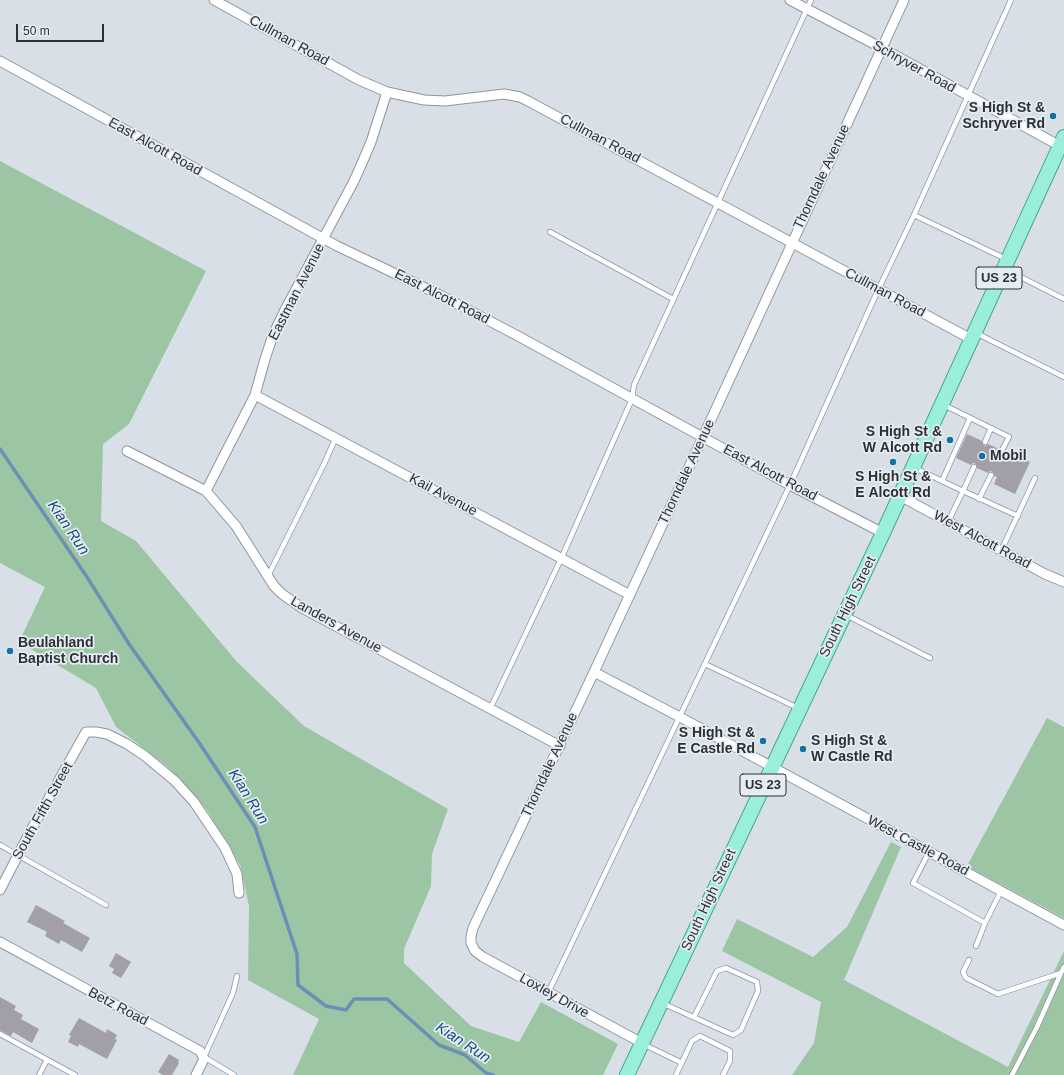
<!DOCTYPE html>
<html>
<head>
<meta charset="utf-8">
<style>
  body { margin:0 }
  #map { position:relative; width:1064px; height:1075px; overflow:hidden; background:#d8dfe7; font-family:Helvetica,sans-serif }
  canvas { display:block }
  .scale { position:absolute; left:16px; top:24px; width:88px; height:18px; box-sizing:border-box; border:2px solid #2e3134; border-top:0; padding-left:5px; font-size:12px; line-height:14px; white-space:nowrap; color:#2e3134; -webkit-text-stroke:3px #e6ecf4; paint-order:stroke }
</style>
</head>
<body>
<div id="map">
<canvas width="1064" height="1075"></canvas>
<div class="scale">50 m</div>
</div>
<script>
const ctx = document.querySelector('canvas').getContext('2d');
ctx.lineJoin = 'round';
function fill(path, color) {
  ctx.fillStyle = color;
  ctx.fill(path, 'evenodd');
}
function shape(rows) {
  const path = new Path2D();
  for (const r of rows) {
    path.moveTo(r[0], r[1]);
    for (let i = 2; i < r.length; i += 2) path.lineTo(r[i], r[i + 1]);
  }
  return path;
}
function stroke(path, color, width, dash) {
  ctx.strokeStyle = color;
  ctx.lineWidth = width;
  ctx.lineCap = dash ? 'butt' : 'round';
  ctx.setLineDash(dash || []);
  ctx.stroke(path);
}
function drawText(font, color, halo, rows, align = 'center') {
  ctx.font = font + ' Helvetica,sans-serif';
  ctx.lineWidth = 3.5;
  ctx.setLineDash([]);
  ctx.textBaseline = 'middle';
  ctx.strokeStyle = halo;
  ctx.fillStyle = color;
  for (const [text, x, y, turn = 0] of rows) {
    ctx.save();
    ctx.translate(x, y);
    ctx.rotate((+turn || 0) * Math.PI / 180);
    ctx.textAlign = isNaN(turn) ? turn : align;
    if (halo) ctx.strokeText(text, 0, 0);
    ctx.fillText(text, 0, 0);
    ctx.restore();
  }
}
fill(shape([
  [0,161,206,271,129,424,103,444,101,521,136,541,237,662,304,726,448,809,432,854,431,886,404,949,404,963,471,1026,519,1042,541,1002,618,1044,603,1075,293,1075,319,1019,248,980,249,906,240,865,207,810,168,767,116,727,96,688,19,642,45,587,0,563],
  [1047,718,1064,727,1064,918,967,866],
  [891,842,901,847,844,980,1008,1067,1064,951,1064,1075,792,1075,814,1043,821,1002,722,951,737,919,813,957,847,927]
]), '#9cc6a3');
stroke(shape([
  [0,449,87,577,129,644,200,744,255,827,297,954,298,985,326,1006,346,1010,354,999,387,999,439,1045,465,1055,486,1073,493,1075]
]), '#6c90b5', 3.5);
fill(shape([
  [967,434,982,441,983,445,986,446,988,444,999,449,999,452,1001,453,1005,452,1008,453,1009,452,1030,462,1015,494,994,484,997,477,994,476,993,472,990,471,988,473,977,468,976,464,973,463,971,465,956,458],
  [36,905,65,921,63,923,90,938,82,952,61,940,59,944,45,936,47,932,27,922],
  [116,953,131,962,121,978,112,973,114,969,109,966],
  [0,997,16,1006,14,1010,23,1015,21,1019,39,1029,32,1043,13,1032,11,1036,0,1030],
  [79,1018,106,1033,107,1029,117,1035,115,1039,117,1040,107,1059,79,1044,78,1047,68,1042,71,1036,69,1035],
  [169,1054,179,1060,178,1062,179,1063,172,1075,163,1075,158,1072]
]), '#a29fa8');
const service = shape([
  [914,215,1011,0],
  [550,232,673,299],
  [1005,269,1064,299],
  [976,333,1064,377],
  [944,405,1009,437,1002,450],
  [985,442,991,428],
  [974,467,963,491,1018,516],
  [915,468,942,481,970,418],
  [942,481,963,491,948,522],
  [979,499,991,475],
  [1001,551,1035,478],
  [268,576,325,462,336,437],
  [846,615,930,658],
  [705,664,798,708],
  [490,709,561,559,632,399,634,385,811,0],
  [0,845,106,905],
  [929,852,913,883,985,923,1001,891],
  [976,946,985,923],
  [969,960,963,972,966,978,998,994,1061,973,1064,967],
  [548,993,790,485,878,290,914,215,1006,259],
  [662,1003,733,1035,741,1030,758,991,757,982,726,968,717,971,694,1017],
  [0,1034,75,1075],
  [643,1044,682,1063],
  [39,1075,47,1060],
  [234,1075,204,1057,233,993,237,976],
  [676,1075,692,1041,700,1036,730,1051,730,1061,723,1075],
  [1012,1075,1037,1027,1061,973]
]);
const minor = shape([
  [214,0,359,80,387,92,424,100,445,101,504,94,520,97,528,101,971,339],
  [790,0,882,48,1060,146],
  [0,61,337,246,438,294,518,336,790,485,883,533],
  [255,395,630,595],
  [127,451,206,491,236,526,274,586,282,594,302,608,560,746],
  [206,491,255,395,265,359,273,335,286,308,354,181,362,163,371,142,387,92],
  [900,496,1045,574,1064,582],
  [594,672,678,716,1064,925],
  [0,890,31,830,86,732,96,732,107,734,127,744,145,756,175,781,194,802,225,848,237,874,239,893],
  [0,942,200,1051,204,1059,196,1075],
  [642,1043,483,957,475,951,471,943,471,936,473,928,594,672,703,437,904,0]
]);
const primary = shape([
  [627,1075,883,533,1064,137]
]);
stroke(service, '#8f959d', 6);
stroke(minor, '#8f959d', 11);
stroke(primary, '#48a692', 16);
stroke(service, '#fff', 4.5);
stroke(minor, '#fff', 9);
stroke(primary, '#9aefdc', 14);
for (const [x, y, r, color] of [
  [1053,116,4,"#1572a0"],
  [950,440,4,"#1572a0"],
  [982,456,4,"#1572a0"],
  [893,462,4,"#1572a0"],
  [10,651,4,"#1572a0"],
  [763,741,4,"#1572a0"],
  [803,749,4,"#1572a0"]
]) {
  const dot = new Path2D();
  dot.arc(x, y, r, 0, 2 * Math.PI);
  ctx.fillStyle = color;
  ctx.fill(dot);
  stroke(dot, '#e6ecf4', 1.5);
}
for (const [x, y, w] of [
  [999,278,46],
  [763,785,46]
]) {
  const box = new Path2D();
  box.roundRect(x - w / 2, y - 11, w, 22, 3);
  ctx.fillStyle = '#e6ecf4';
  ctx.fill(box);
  stroke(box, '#2e3134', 1);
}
drawText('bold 13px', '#2e3134', null, [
  ["US 23",999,278],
  ["US 23",763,785]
]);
drawText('14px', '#2e3134', '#e6ecf4', [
  ["Cullman Road",289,41,29],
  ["Schryver Road",914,67,29],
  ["Cullman Road",600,139,28],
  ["East Alcott Road",155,147,29],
  ["Thorndale Avenue",822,177,-65],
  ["Eastman Avenue",297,292,-63],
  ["Cullman Road",885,293,28],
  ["East Alcott Road",442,297,27],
  ["Thorndale Avenue",687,472,-65],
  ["East Alcott Road",770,473,28],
  ["Kail Avenue",443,495,28],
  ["West Alcott Road",982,540,28],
  ["South High Street",848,607,-64],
  ["Landers Avenue",336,625,29],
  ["Thorndale Avenue",550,765,-65],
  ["South Fifth Street",43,811,-61],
  ["West Castle Road",918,846,28],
  ["South High Street",709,900,-65],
  ["Loxley Drive",554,996,29],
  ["Betz Road",118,1007,28]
]);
drawText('bold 14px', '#2e3134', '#e6ecf4', [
  ["S High St &",1045,108],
  ["Schryver Rd",1045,124],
  ["S High St &",942,432],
  ["W Alcott Rd",942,448],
  ["Mobil",990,456,"left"],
  ["S High St &",893,477,"center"],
  ["E Alcott Rd",893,493,"center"],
  ["Beulahland",18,643,"left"],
  ["Baptist Church",18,659,"left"],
  ["S High St &",755,733],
  ["E Castle Rd",755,749],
  ["S High St &",811,741,"left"],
  ["W Castle Rd",811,757,"left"]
], 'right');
drawText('italic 15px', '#164c7d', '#e6ecf4', [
  ["Kian Run",68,528,56],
  ["Kian Run",248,797,58],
  ["Kian Run",463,1043,33]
]);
</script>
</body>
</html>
